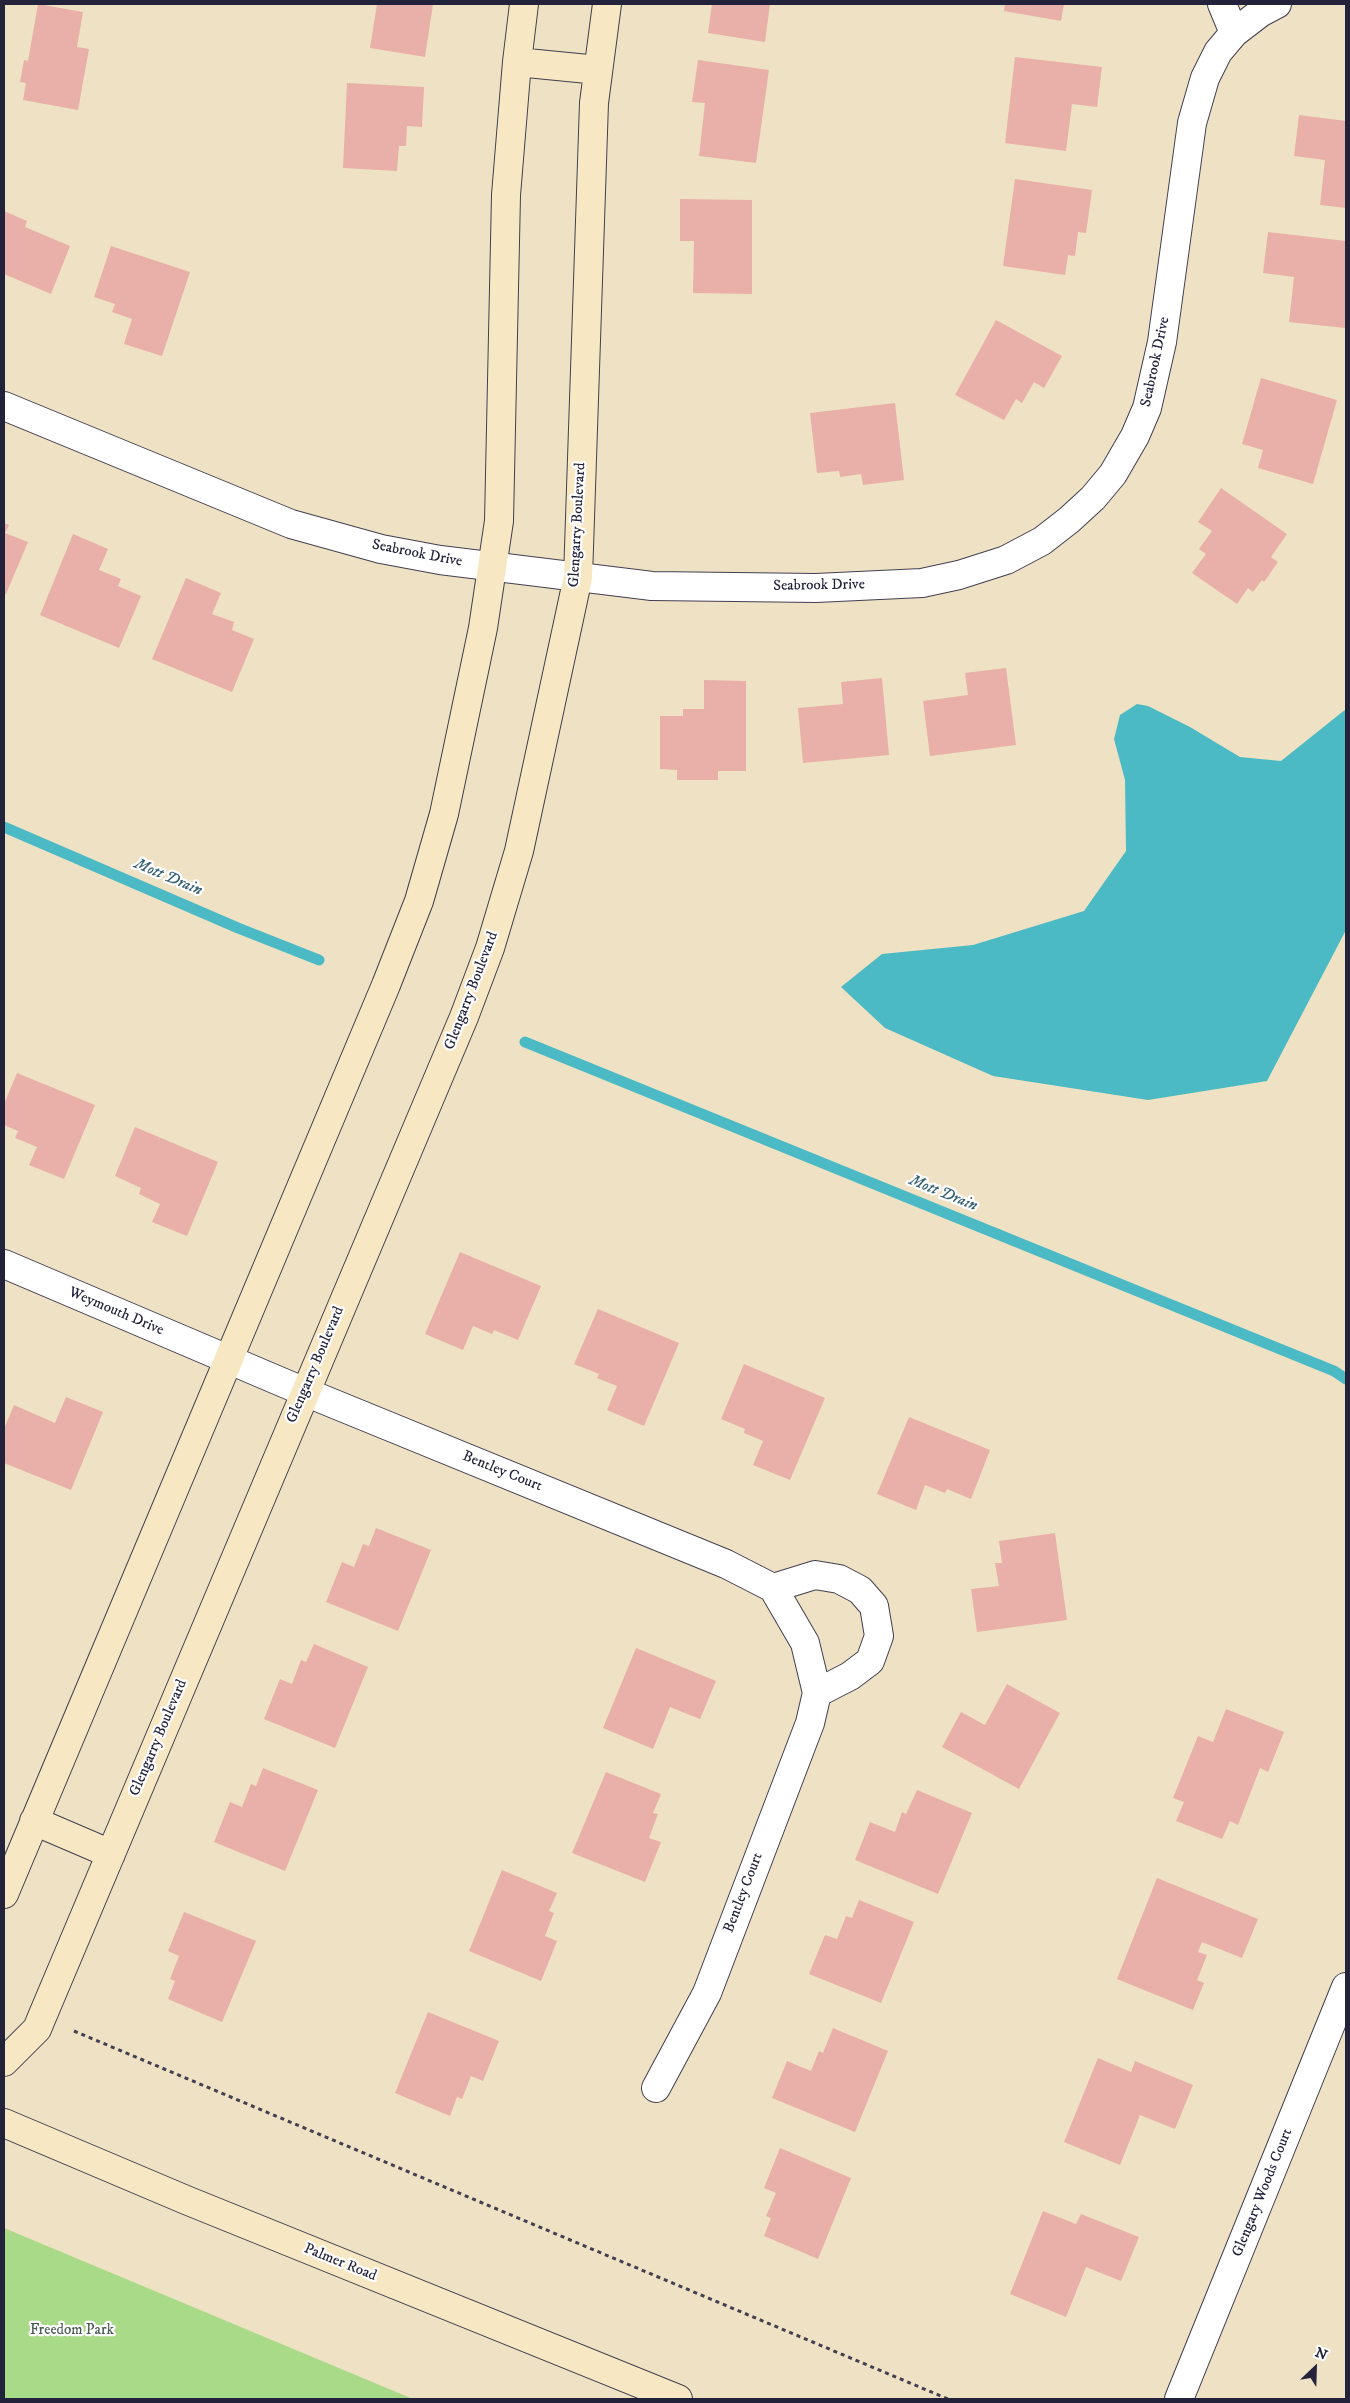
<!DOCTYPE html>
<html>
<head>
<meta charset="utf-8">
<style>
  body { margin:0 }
  #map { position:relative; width:1350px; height:2403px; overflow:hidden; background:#efe2c4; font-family:"IM FELL DW Pica",serif }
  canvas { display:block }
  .frame { position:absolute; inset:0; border:5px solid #22223b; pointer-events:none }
  .north { position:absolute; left:1290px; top:2343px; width:50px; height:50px; -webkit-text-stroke:4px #fff; paint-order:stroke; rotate:24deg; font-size:14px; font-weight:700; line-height:20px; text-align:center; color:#22223b }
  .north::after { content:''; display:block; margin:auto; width:18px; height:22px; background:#22223b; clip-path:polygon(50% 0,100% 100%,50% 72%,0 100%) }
</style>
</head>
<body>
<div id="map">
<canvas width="1350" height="2403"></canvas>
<div class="frame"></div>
<div class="north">N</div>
</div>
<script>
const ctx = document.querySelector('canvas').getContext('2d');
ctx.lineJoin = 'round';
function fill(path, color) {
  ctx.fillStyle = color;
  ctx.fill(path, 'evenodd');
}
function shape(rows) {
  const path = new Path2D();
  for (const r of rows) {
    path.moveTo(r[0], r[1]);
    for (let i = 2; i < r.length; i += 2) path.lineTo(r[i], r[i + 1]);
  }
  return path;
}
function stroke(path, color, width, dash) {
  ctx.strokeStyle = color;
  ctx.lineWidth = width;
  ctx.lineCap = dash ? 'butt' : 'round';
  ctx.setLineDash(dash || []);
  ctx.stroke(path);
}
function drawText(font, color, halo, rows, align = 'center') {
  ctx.font = font + ' "IM FELL DW Pica",serif';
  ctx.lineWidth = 4.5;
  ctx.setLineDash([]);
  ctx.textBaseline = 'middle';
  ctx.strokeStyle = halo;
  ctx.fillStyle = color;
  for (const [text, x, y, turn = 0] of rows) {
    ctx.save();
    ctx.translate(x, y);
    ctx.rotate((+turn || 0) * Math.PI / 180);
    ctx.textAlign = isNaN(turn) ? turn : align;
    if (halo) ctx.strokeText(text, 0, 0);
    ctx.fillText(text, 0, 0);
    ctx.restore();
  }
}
fill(shape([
  [4,2228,413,2399,4,2399]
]), '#a9da88');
fill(shape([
  [1137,704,1148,706,1190,727,1240,757,1281,761,1346,709,1346,930,1267,1081,1148,1100,993,1076,885,1028,841,987,882,954,973,945,1084,911,1126,851,1125,780,1114,739,1120,715]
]), '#4cbac4');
stroke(shape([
  [4,827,238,928,319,960],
  [525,1042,1334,1371,1346,1379]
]), '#4cbac4', 11);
fill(shape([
  [38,4,83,12,77,47,89,49,78,110,23,100,26,83,20,82,24,60,28,61],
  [377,4,433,4,425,57,370,48],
  [712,4,770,4,765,42,708,33],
  [1005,4,1064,4,1061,21,1004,11],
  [1015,57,1102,67,1097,107,1072,104,1066,151,1005,143],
  [698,60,769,70,756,163,699,156,705,103,692,102],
  [347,83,424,87,422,127,407,126,406,146,399,146,397,171,343,168],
  [1299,115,1346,121,1346,208,1320,205,1325,160,1294,156],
  [1015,179,1092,190,1086,233,1078,232,1075,256,1068,255,1065,275,1003,266],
  [680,199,752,200,752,294,693,293,694,241,680,241],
  [4,211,27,221,25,227,70,246,51,294,4,274],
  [1268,232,1346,241,1345,328,1289,322,1294,277,1263,273],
  [111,246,190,272,162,356,124,344,132,319,112,312,115,304,94,297],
  [996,320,1062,356,1044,388,1034,382,1022,403,1016,399,1004,420,955,395],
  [1261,378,1337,400,1313,484,1258,468,1263,450,1242,444],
  [895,403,904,480,863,485,861,474,840,477,839,471,817,473,810,413],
  [1221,488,1287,534,1271,557,1278,562,1264,582,1262,580,1253,592,1248,588,1237,604,1192,573,1206,554,1199,549,1212,531,1198,522],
  [4,523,9,525,5,533,28,542,6,594,4,594],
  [73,534,108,549,99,570,121,579,118,586,141,596,119,648,40,615],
  [186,578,221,593,212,614,234,622,232,630,254,639,232,692,152,659],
  [1006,668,1016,745,930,756,923,701,968,695,965,673],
  [882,678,889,755,803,763,798,708,843,704,841,682],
  [704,680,746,681,746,771,718,771,718,780,677,780,677,770,660,769,660,716,683,716,683,709,704,709],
  [17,1073,95,1105,64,1179,29,1165,37,1147,15,1138,18,1131,4,1125,4,1104],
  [135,1127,218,1162,187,1236,152,1222,160,1204,139,1194,141,1188,115,1176],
  [460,1252,541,1286,518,1340,494,1330,492,1334,473,1326,463,1350,425,1334],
  [598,1309,679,1343,644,1426,607,1410,617,1386,597,1378,599,1374,574,1364],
  [744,1364,825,1398,790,1480,753,1465,763,1441,744,1433,745,1429,721,1419],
  [66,1397,103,1412,71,1490,4,1463,4,1429,14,1405,55,1423],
  [909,1417,990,1450,971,1499,947,1489,945,1493,925,1485,916,1510,877,1494],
  [376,1528,431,1550,398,1631,326,1602,342,1562,354,1567,363,1544,369,1546],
  [1055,1533,1067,1620,977,1632,971,1589,999,1586,995,1563,1002,1563,999,1541],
  [314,1644,368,1667,335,1748,264,1719,280,1679,292,1684,301,1660,306,1662],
  [636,1648,716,1681,700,1719,670,1707,653,1749,603,1728],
  [1007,1684,1060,1713,1019,1789,942,1747,961,1712,985,1725],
  [1226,1709,1284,1732,1268,1772,1260,1768,1238,1825,1230,1821,1222,1839,1176,1821,1184,1802,1173,1798,1198,1736,1213,1742],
  [263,1768,318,1790,285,1871,214,1842,230,1802,242,1807,251,1784,256,1786],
  [606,1772,661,1794,653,1813,658,1814,649,1838,661,1842,645,1882,572,1853],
  [917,1790,972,1813,938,1894,855,1860,870,1822,895,1832,902,1812,906,1814],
  [502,1870,557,1893,549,1911,554,1913,545,1936,557,1941,541,1981,469,1951],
  [1157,1878,1258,1919,1242,1958,1202,1942,1198,1952,1207,1955,1197,1980,1204,1983,1193,2010,1117,1979],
  [859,1900,914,1922,881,2003,809,1974,825,1935,837,1939,846,1916,852,1918],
  [184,1912,256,1941,222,2022,168,1999,175,1981,170,1979,179,1956,168,1951],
  [428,2012,499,2041,483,2081,471,2076,462,2099,457,2097,450,2116,395,2093],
  [833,2028,888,2051,855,2132,772,2098,787,2061,811,2071,819,2051,823,2053],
  [1098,2058,1131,2072,1135,2061,1193,2085,1175,2129,1140,2115,1120,2165,1064,2142],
  [780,2148,851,2178,818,2259,764,2236,771,2218,766,2216,776,2193,764,2188],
  [1043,2211,1076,2224,1081,2214,1139,2237,1121,2281,1086,2267,1066,2317,1010,2294]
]), '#e8b0a8');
const street = shape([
  [1222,4,1234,33],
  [4,406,291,524,381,549,440,560,652,586,816,588,922,583,959,575,1006,560,1042,541,1069,520,1093,498,1113,474,1135,436,1147,408,1162,342,1192,123,1205,78,1218,52,1234,33,1260,13,1277,4],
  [4,1264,305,1392,726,1564,773,1588,805,1643,817,1693,810,1723,707,1993,656,2088],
  [773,1588,815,1575,839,1579,860,1590,874,1606,879,1636,870,1661,850,1676,817,1693],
  [1179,2399,1346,1987]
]);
const secondary = shape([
  [517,62,598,70],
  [34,1821,111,1854],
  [4,1894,386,985,419,901,444,814,483,628,499,521,506,195,517,62,524,4],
  [4,2062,37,2029,42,2017,464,1017,490,948,519,851,578,577,594,103,607,4],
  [4,2123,186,2200,678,2399]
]);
stroke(street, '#413f50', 30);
stroke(secondary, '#413f50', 30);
stroke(shape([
  [74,2031,948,2399]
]), '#413f50', 3, [4, 4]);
stroke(street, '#fff', 28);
stroke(secondary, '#f7e8c3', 28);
drawText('15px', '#22223b', '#fff', [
  ["Seabrook Drive",1156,362,-78],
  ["Glengarry Boulevard",578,525,-87],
  ["Seabrook Drive",417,554,11],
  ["Seabrook Drive",819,586,-1],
  ["Glengarry Boulevard",472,991,-69],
  ["Weymouth Drive",116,1312,23],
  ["Glengarry Boulevard",316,1365,-67],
  ["Bentley Court",502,1472,22],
  ["Glengarry Boulevard",159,1738,-67],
  ["Bentley Court",744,1893,-69],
  ["Glengary Woods Court",1263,2193,-68],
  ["Palmer Road",340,2263,22]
]);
drawText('15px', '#4a5952', '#fff', [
  ["Freedom Park",72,2331]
]);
drawText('italic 16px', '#335f72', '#fff', [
  ["Mott Drain",168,878,23],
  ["Mott Drain",943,1194,22]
]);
</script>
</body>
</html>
